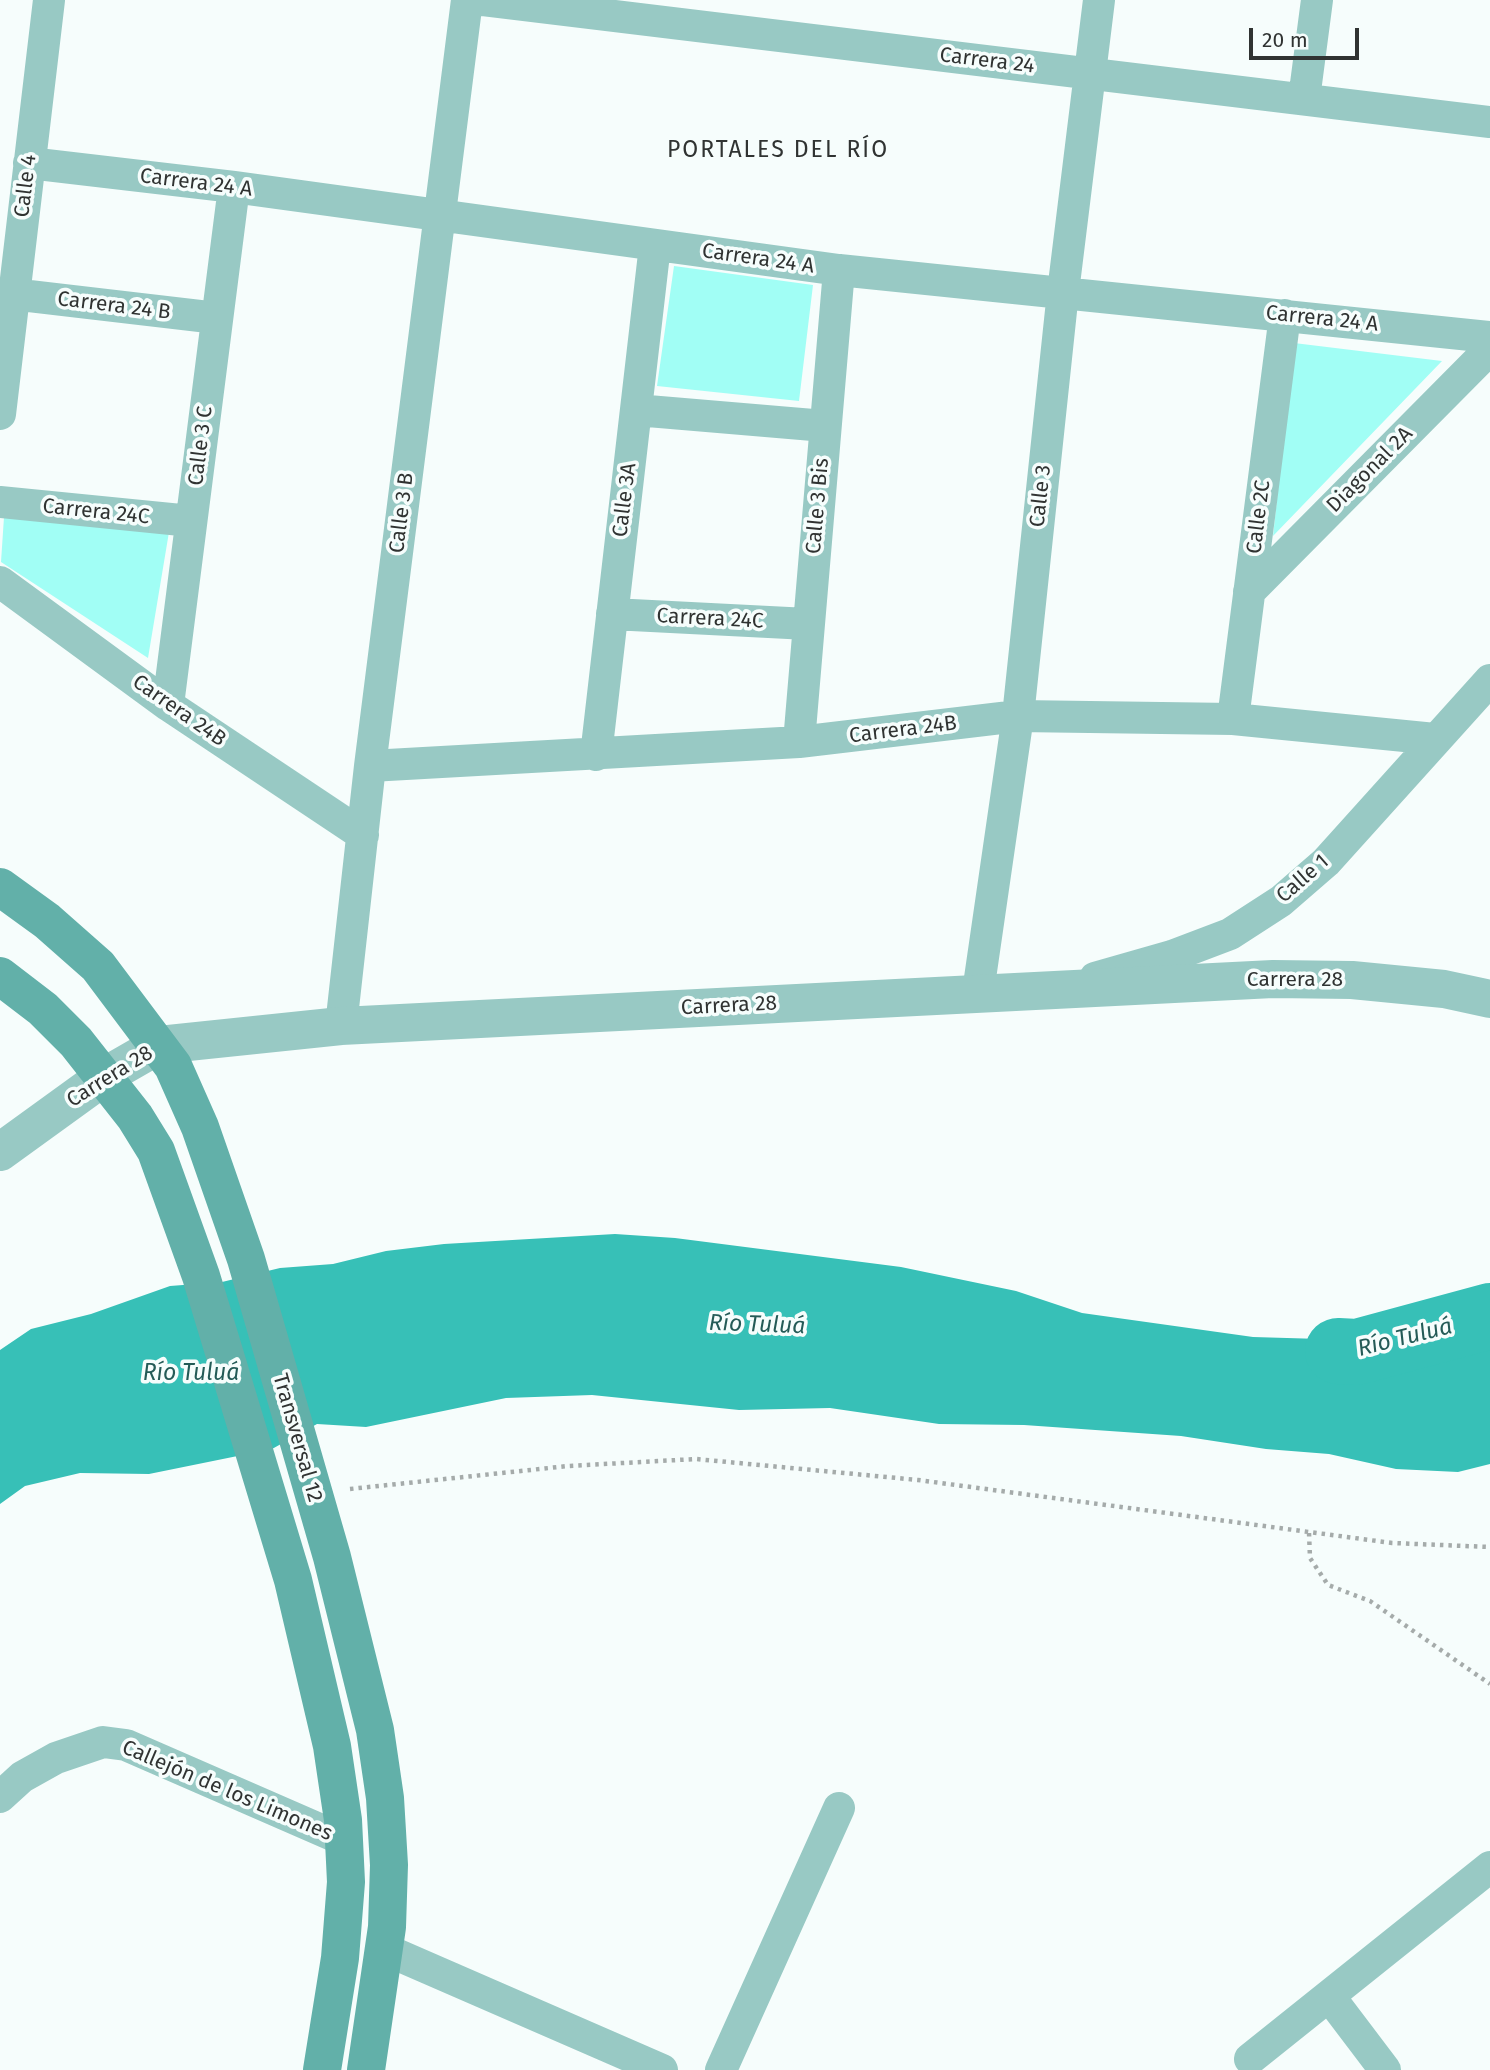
<!DOCTYPE html>
<html>
<head>
<meta charset="utf-8">
<style>
  body { margin:0 }
  #map { position:relative; width:1490px; height:2070px; overflow:hidden; background:#f6fdfc; font-family:"Fira Sans",sans-serif }
  canvas { display:block }
  .scale { position:absolute; left:1249px; top:28px; width:110px; height:32px; box-sizing:border-box; border:4px solid #303332; border-top:0; padding-left:9px; font-size:21px; line-height:24px; white-space:nowrap; color:#303332; -webkit-text-stroke:5px #f6fdfc; paint-order:stroke }
</style>
</head>
<body>
<div id="map">
<canvas width="1490" height="2070"></canvas>
<div class="scale">20 m</div>
</div>
<script>
const ctx = document.querySelector('canvas').getContext('2d');
ctx.lineJoin = 'round';
function fill(path, color) {
  ctx.fillStyle = color;
  ctx.fill(path, 'evenodd');
}
function shape(rows) {
  const path = new Path2D();
  for (const r of rows) {
    path.moveTo(r[0], r[1]);
    for (let i = 2; i < r.length; i += 2) path.lineTo(r[i], r[i + 1]);
  }
  return path;
}
function stroke(path, color, width, dash) {
  ctx.strokeStyle = color;
  ctx.lineWidth = width;
  ctx.lineCap = dash ? 'butt' : 'round';
  ctx.setLineDash(dash || []);
  ctx.stroke(path);
}
function drawText(font, color, halo, rows, align = 'center') {
  ctx.font = font + ' "Fira Sans",sans-serif';
  ctx.lineWidth = 7;
  ctx.setLineDash([]);
  ctx.textBaseline = 'middle';
  ctx.strokeStyle = halo;
  ctx.fillStyle = color;
  for (const [text, x, y, turn = 0] of rows) {
    ctx.save();
    ctx.translate(x, y);
    ctx.rotate((+turn || 0) * Math.PI / 180);
    ctx.textAlign = isNaN(turn) ? turn : align;
    if (halo) ctx.strokeText(text, 0, 0);
    ctx.fillText(text, 0, 0);
    ctx.restore();
  }
}
fill(shape([
  [674,266,813,285,799,401,657,386],
  [1294,343,1442,361,1273,536],
  [4,517,169,532,148,658,1,562]
]), '#a1fef5');
fill(shape([
  [615,1234,675,1238,901,1267,1016,1291,1082,1313,1253,1337,1321,1339,1468,1333,1490,1315,1490,1464,1458,1472,1396,1469,1329,1454,1266,1449,1181,1436,1024,1425,939,1424,830,1408,739,1410,592,1395,506,1398,366,1427,317,1424,272,1449,149,1474,80,1473,25,1486,0,1504,0,1350,31,1329,91,1314,170,1286,222,1282,280,1268,333,1264,386,1251,444,1244]
]), '#37c0b7');
stroke(shape([
  [1338,1351,1357,1352,1490,1316]
]), '#37c0b7', 66);
stroke(shape([
  [350,1489,568,1466,696,1459,918,1480,1392,1543,1490,1547],
  [1309,1533,1310,1558,1328,1585,1370,1601,1490,1684]
]), '#a5abaa', 4.5, [3.5, 5]);
stroke(shape([
  [483,0,1490,122],
  [1304,99,1317,0],
  [29,163,234,187,839,270,1490,337],
  [12,294,217,318],
  [636,410,825,426],
  [0,414,49,0],
  [0,502,191,521],
  [0,582,168,705,363,835],
  [1249,592,1490,349],
  [612,614,808,624],
  [168,705,234,187],
  [1233,719,1285,315],
  [799,742,839,270],
  [596,755,655,245],
  [370,766,799,742,1018,716,1233,719,1435,739],
  [1095,978,1172,956,1230,934,1281,901,1326,862,1490,680],
  [978,992,1018,716,1063,292,1099,0],
  [341,1026,370,766,467,0],
  [0,1797,22,1777,56,1758,103,1742,126,1745,344,1840],
  [384,1949,662,2070],
  [1329,1996,1385,2070],
  [1250,2059,1490,1867],
  [721,2070,839,1808]
]), '#98c9c4', 32);
stroke(shape([
  [0,1152,105,1076,159,1045,341,1026,1273,979,1352,980,1444,989,1490,999]
]), '#98c9c4', 38);
stroke(shape([
  [0,887,47,921,98,966,173,1066,200,1127,246,1259,332,1557,375,1730,385,1798,389,1865,387,1927,366,2070],
  [0,976,43,1009,76,1042,135,1117,156,1151,201,1276,293,1580,332,1746,343,1820,346,1882,340,1958,322,2070]
]), '#62b0a9', 38);
drawText('21px', '#303332', '#f6fdfc', [
  ["Carrera 24",987,61,7],
  ["Carrera 24 A",196,183,7],
  ["Calle 4",26,186,-83],
  ["Carrera 24 A",758,259,8],
  ["Carrera 24 B",114,306,7],
  ["Carrera 24 A",1322,319,6],
  ["Calle 3 C",201,446,-83],
  ["Diagonal 2A",1370,470,-45],
  ["Calle 3",1041,496,-84],
  ["Calle 3A",625,500,-83],
  ["Calle 3 Bis",818,506,-85],
  ["Carrera 24C",96,512,6],
  ["Calle 3 B",402,513,-83],
  ["Calle 2C",1259,517,-83],
  ["Carrera 24C",710,619,3],
  ["Carrera 24B",179,711,35],
  ["Carrera 24B",903,730,-7],
  ["Calle 1",1303,879,-41],
  ["Carrera 28",1295,980],
  ["Carrera 28",729,1006,-3],
  ["Carrera 28",110,1077,-32],
  ["Transversal 12",297,1438,74],
  ["Callejón de los Limones",227,1791,23]
]);
ctx.letterSpacing = '2px';
drawText('23px', '#303332', '#f6fdfc', [
  ["PORTALES DEL RÍO",778,151]
]);
ctx.letterSpacing = '0px';
drawText('italic 23px', '#245b57', '#f6fdfc', [
  ["Río Tuluá",757,1325,2],
  ["Río Tuluá",1405,1338,-14],
  ["Río Tuluá",191,1374]
]);
</script>
</body>
</html>
